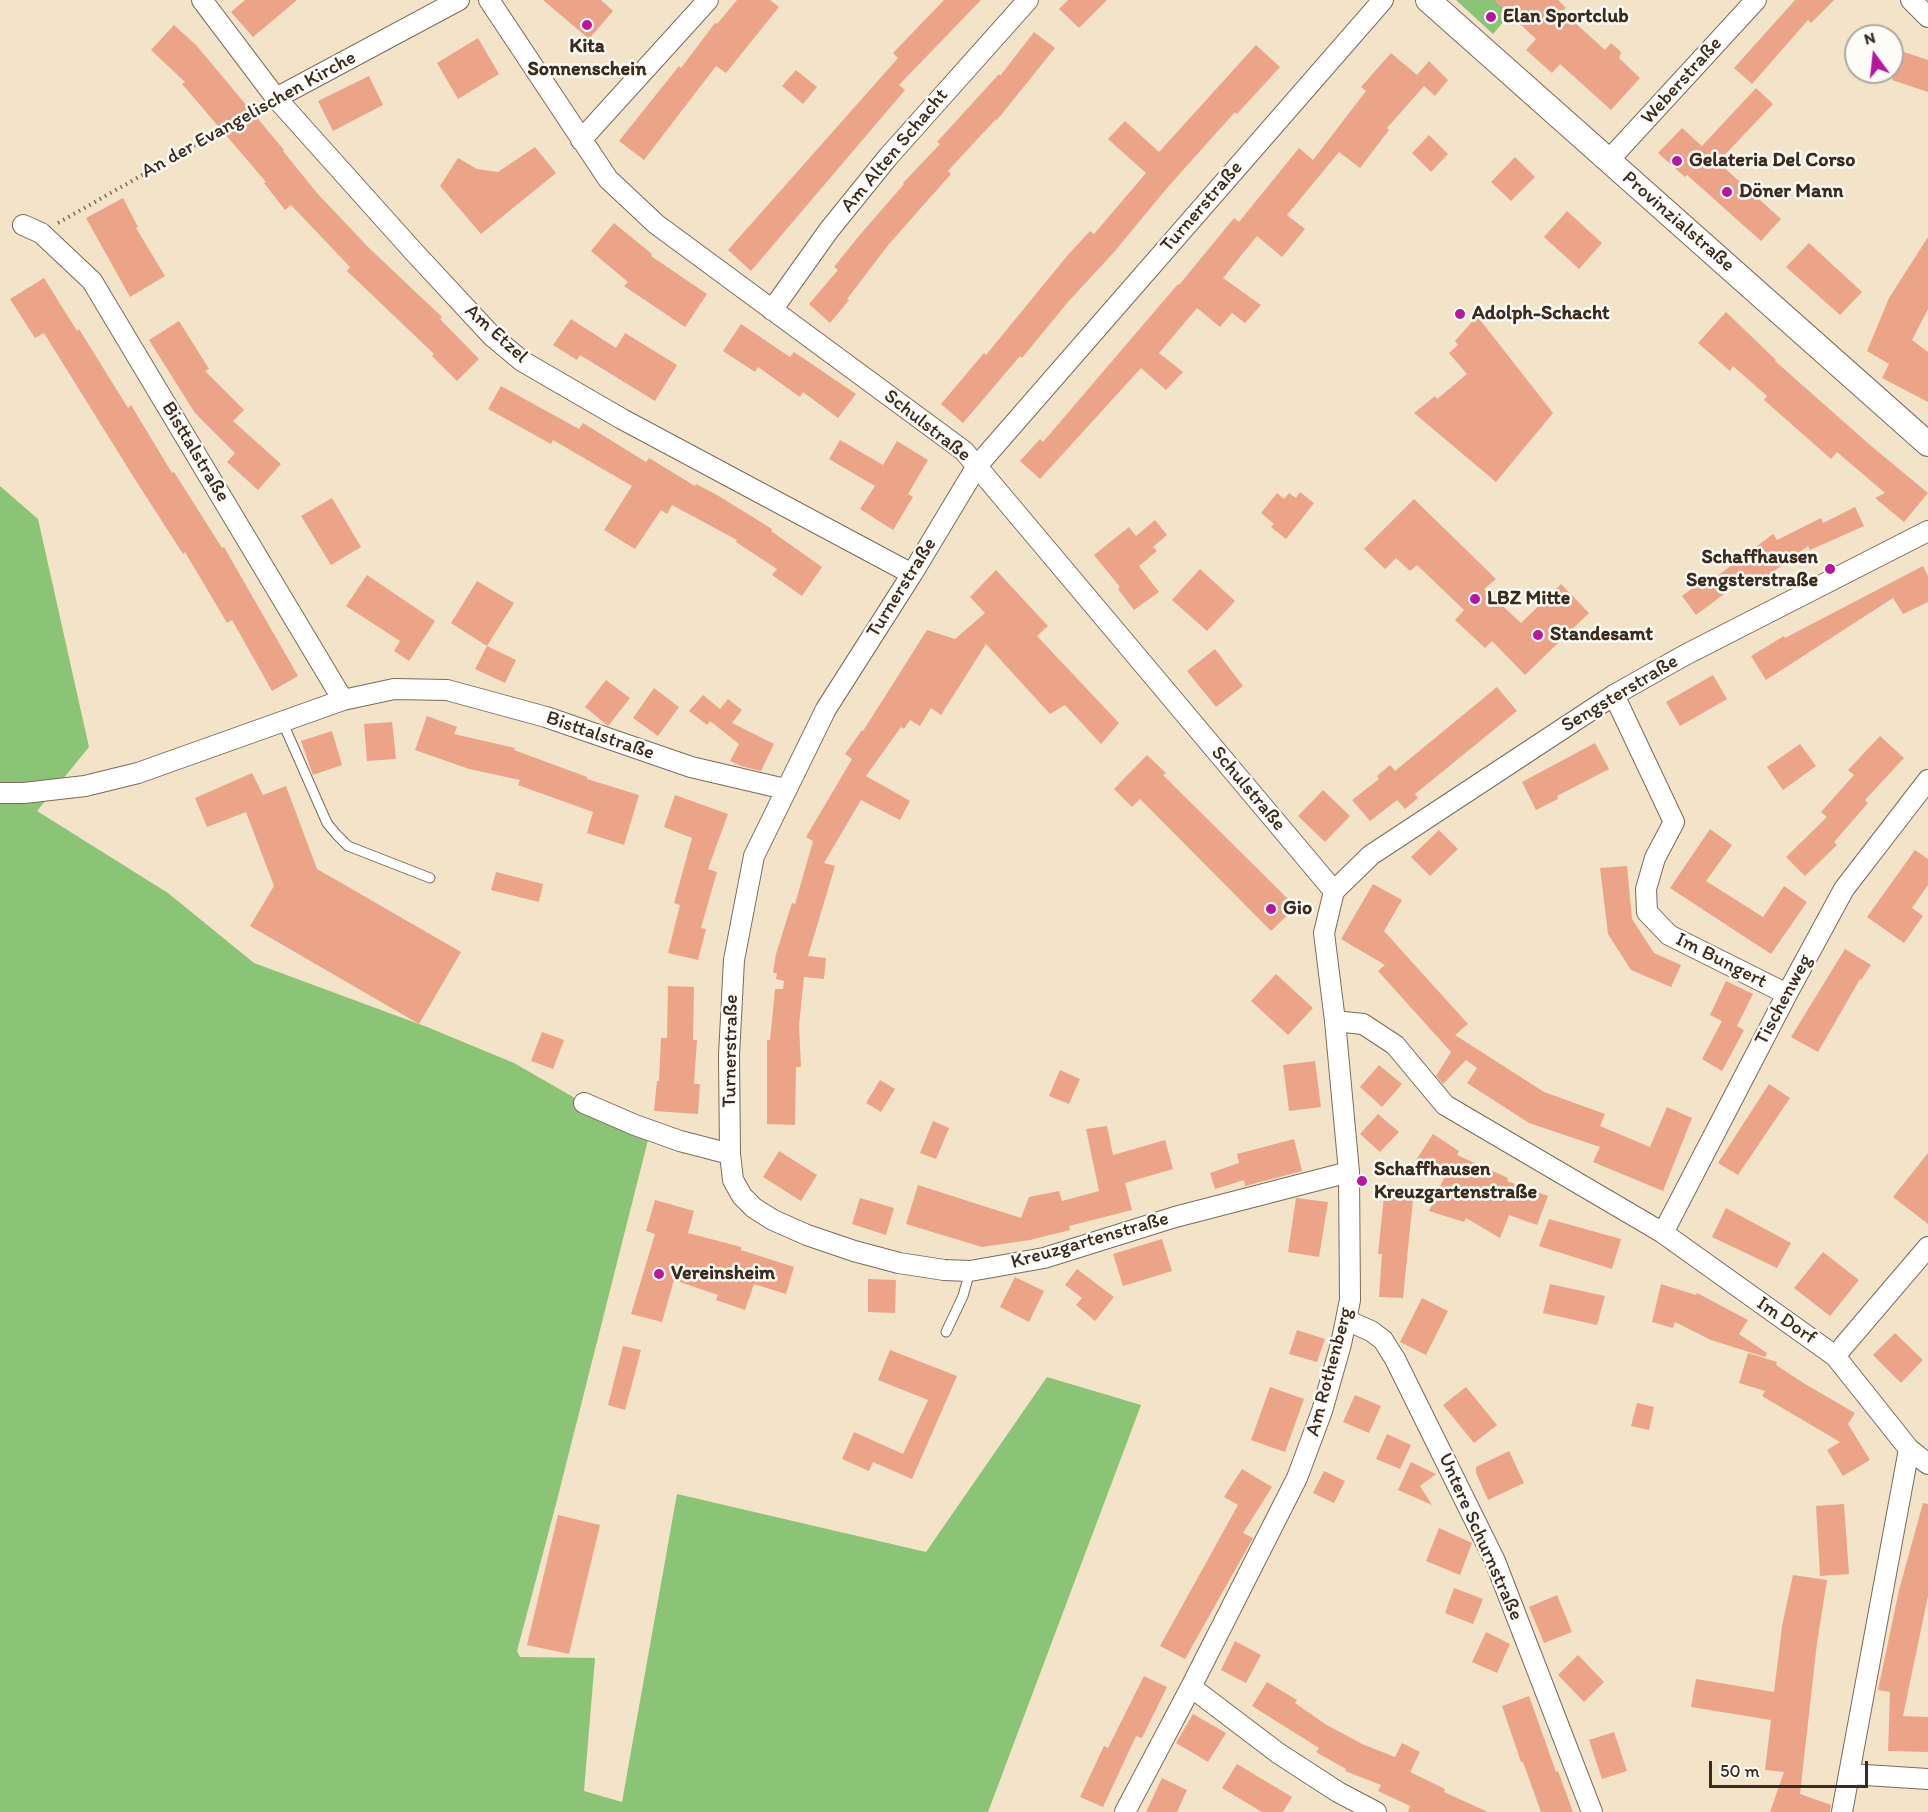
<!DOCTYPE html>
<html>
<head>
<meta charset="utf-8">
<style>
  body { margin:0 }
  #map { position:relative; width:1928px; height:1812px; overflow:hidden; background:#f3e3c9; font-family:Itim,sans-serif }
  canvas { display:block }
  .north { position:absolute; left:1844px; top:24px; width:60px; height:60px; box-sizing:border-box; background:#fdfcf7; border:2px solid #afa8a0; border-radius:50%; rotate:345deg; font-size:16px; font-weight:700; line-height:24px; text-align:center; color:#3b2a1e }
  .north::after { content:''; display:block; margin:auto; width:21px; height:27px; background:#b5179e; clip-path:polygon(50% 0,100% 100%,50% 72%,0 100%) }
  .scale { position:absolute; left:1709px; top:1761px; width:159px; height:27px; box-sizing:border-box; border:3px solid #3b2a1e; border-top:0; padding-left:8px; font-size:18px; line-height:21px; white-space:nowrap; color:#3b2a1e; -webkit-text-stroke:4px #fdfcf7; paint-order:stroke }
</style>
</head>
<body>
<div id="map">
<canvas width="1928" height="1812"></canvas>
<div class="north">N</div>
<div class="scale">50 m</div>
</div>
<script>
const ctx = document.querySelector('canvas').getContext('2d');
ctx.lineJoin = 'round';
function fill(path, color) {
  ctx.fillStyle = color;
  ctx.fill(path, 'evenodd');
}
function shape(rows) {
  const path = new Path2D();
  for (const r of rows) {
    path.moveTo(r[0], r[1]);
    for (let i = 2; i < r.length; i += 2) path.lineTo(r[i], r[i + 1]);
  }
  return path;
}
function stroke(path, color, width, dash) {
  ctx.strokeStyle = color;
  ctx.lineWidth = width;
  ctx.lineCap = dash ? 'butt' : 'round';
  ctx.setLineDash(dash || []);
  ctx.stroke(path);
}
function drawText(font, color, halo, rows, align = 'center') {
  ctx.font = font + ' Itim,sans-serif';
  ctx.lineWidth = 5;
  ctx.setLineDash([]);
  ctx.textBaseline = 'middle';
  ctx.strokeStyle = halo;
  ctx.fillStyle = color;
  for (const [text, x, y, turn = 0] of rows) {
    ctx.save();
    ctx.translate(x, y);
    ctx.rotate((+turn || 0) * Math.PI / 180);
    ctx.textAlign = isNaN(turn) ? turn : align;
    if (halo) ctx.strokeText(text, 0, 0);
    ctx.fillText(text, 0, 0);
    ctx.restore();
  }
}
fill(shape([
  [1456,0,1522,0,1493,34],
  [0,486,38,519,89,747,37,811,168,893,254,963,427,1027,514,1063,648,1140,555,1508,517,1651,520,1657,595,1658,584,1791,622,1802,677,1494,926,1552,1047,1377,1141,1405,988,1812,0,1812]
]), '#8bc377');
fill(shape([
  [245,0,297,0,253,37,231,12],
  [543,0,601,0,613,11,589,39],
  [737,0,770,0,779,7,726,73,716,66,644,160,619,141,679,66,681,68,715,23,717,24],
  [944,0,981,0,899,85,905,90,751,271,728,250,898,58,893,53],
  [1068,0,1107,0,1079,28,1059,9],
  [1494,0,1558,0,1566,8,1562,11,1605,50,1611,43,1621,52,1619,58,1640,78,1611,110,1560,64,1552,73,1526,50,1536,39],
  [1795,0,1834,0,1811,23,1808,20,1752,84,1734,68],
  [174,25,196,45,284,150,283,151,317,193,368,247,442,317,440,319,479,359,457,381,432,356,434,354,347,271,350,267,291,205,285,210,264,183,266,182,182,84,185,82,151,50],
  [1034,32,1055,48,997,120,996,119,948,171,951,174,889,244,847,299,849,300,830,323,809,304,838,270,834,267,858,237,904,184,903,183,940,144,937,142,999,74,1000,76],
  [478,38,499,74,458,99,437,63],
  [1256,45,1280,67,1237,114,1235,112,1167,188,1115,251,1068,302,1022,358,1020,356,963,423,941,404,984,353,986,355,1067,256,1090,231,1094,234,1146,173,1108,139,1125,121,1159,152],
  [1892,48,1928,60,1928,92,1892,80],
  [1391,53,1417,75,1429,61,1448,80,1435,96,1424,86,1387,128,1389,130,1360,168,1339,152,1287,215,1305,229,1282,257,1257,236,1223,278,1261,305,1245,323,1232,313,1220,327,1197,308,1159,353,1183,372,1166,390,1141,368,1040,479,1020,461,1040,439,1043,442,1178,284,1179,285,1234,218,1239,222,1299,148,1313,160,1366,91,1361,87],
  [796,70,817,87,803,104,782,86],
  [369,76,383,105,333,131,318,101],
  [1756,88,1773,104,1718,162,1781,219,1761,241,1687,175,1685,177,1658,153,1682,128,1702,146],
  [1429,135,1448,154,1431,172,1412,153],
  [535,147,556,173,481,234,440,186,458,158,477,169,498,172],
  [1515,157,1535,177,1511,201,1491,182],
  [123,198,138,227,136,228,165,276,130,297,86,218],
  [1567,211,1602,243,1579,269,1544,237],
  [614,223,652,254,651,256,707,294,685,327,624,286,628,282,591,251],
  [1928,237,1928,309,1912,340,1928,352,1928,402,1882,378,1889,364,1867,351,1889,298],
  [1809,243,1862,292,1840,315,1786,267],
  [44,278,77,331,79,329,128,408,131,405,172,473,174,472,222,548,224,547,298,676,272,691,232,620,227,623,185,552,183,554,131,473,44,333,35,338,10,299],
  [1726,312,1776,360,1775,361,1870,445,1928,493,1904,522,1875,498,1885,493,1837,452,1831,459,1764,400,1767,396,1733,366,1730,371,1698,343],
  [1477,316,1553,413,1496,482,1414,413,1435,396,1437,399,1467,374,1449,353,1458,345,1455,341],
  [571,319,616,348,625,333,677,365,655,401,580,355,577,360,553,345],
  [179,321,209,369,205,371,244,410,233,421,281,464,258,490,227,462,235,453,195,413,149,340],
  [741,324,790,357,794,352,856,394,838,418,803,392,800,397,758,367,755,372,723,351],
  [501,386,579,429,583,423,646,462,649,458,695,486,696,484,717,495,772,529,771,531,822,567,802,596,772,575,777,569,736,542,737,540,672,505,667,514,661,510,635,549,604,530,632,486,553,440,551,444,488,409],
  [840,440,883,465,897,441,928,460,908,494,913,497,893,530,860,509,875,486,829,459],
  [1300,492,1314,503,1286,539,1271,527,1274,524,1261,513,1277,493,1284,499,1289,493,1296,498],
  [332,498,361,547,331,565,301,516],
  [1414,499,1496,579,1484,589,1521,623,1561,584,1589,613,1525,675,1492,641,1485,648,1455,620,1464,610,1417,565,1410,571,1396,558,1385,569,1364,549],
  [1855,507,1864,526,1810,550,1808,546,1754,586,1747,577,1696,615,1682,596,1709,576,1712,580,1773,534,1777,540,1821,518,1823,523],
  [1155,520,1167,535,1153,547,1157,551,1139,566,1159,592,1134,610,1118,589,1120,587,1094,555,1129,527,1136,536],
  [1923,566,1928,576,1928,602,1903,614,1893,598,1766,680,1751,656,1784,636,1785,638],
  [1200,569,1235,601,1207,631,1172,600],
  [996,570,1048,626,1037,636,1119,723,1101,744,1065,705,1050,714,986,644,941,715,931,708,920,726,910,720,904,729,901,727,866,776,910,801,900,820,861,800,824,863,835,866,808,956,826,958,824,979,804,977,799,1025,801,1067,796,1067,795,1125,767,1124,767,1040,770,1040,775,989,783,989,784,981,776,979,777,973,773,973,776,954,792,903,795,904,813,841,806,837,852,759,845,754,862,730,863,731,927,630,955,639,985,613,970,597],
  [367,575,435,621,409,661,394,651,400,641,346,606],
  [477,581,514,603,487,646,451,623],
  [487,646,516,660,505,683,475,669],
  [1215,649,1243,686,1216,707,1187,671],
  [1713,675,1727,699,1680,726,1666,702],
  [606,680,630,698,608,726,585,707],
  [1497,687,1517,711,1415,794,1418,798,1405,809,1397,800,1370,821,1352,800,1379,779,1377,776,1390,765,1395,771],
  [654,688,679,707,658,736,633,718],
  [703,695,720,709,728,699,742,710,732,723,774,744,761,771,741,766,730,761,739,744,710,721,707,725,689,711],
  [427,716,457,727,454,734,515,748,514,750,587,777,587,779,639,795,624,845,587,833,593,812,518,785,520,780,469,769,415,750],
  [392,722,396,759,367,761,364,724],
  [332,731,342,765,313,775,301,741],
  [1880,736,1904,758,1865,800,1868,803,1834,842,1837,845,1805,876,1786,857,1827,817,1821,812,1854,775,1848,770],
  [1595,743,1609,769,1557,796,1558,799,1536,810,1522,782],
  [1800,744,1816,766,1783,790,1767,767],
  [1147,755,1166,773,1163,775,1296,907,1271,931,1140,799,1132,807,1114,789],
  [252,773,263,795,286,786,317,869,461,952,419,1024,250,926,274,886,246,812,207,827,195,798],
  [1323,790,1350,816,1325,842,1298,816],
  [675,795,728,814,708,869,717,872,701,928,706,929,698,960,668,953,680,905,674,903,692,838,664,827],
  [1710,829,1732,845,1706,881,1763,917,1784,886,1807,902,1771,954,1670,888],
  [1439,830,1458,849,1430,876,1411,857],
  [1915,850,1928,859,1928,885,1912,908,1923,916,1904,943,1867,917],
  [1627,866,1632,919,1654,953,1681,965,1671,987,1631,970,1608,934,1600,868],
  [496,872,543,884,539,902,491,890],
  [1373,884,1402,900,1384,931,1468,1024,1455,1035,1544,1092,1605,1114,1600,1126,1650,1147,1667,1107,1692,1118,1663,1191,1593,1162,1600,1147,1529,1123,1467,1083,1477,1068,1466,1060,1443,1084,1436,1076,1451,1052,1378,971,1385,965,1341,939],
  [1845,949,1871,965,1861,980,1860,979,1818,1052,1791,1037],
  [1276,974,1313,1008,1288,1035,1251,1001],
  [1726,981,1753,994,1737,1026,1744,1030,1722,1071,1702,1059,1722,1021,1710,1015],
  [668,986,694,987,693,1040,697,1040,694,1084,700,1084,698,1114,654,1111,657,1081,659,1081,661,1038,667,1038],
  [542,1032,564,1040,553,1069,531,1061],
  [1315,1061,1321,1107,1289,1111,1283,1065],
  [1379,1065,1402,1084,1382,1107,1360,1087],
  [1060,1070,1080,1079,1069,1104,1049,1096],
  [880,1080,895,1089,881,1112,866,1103],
  [1769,1084,1790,1098,1738,1175,1718,1163],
  [1378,1114,1399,1132,1380,1152,1360,1134],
  [933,1121,949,1128,936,1159,920,1153],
  [1107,1126,1113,1155,1165,1140,1173,1169,1125,1183,1132,1210,1069,1226,1070,1230,1030,1240,982,1247,906,1224,918,1185,1021,1218,1029,1197,1059,1191,1062,1201,1099,1191,1086,1129],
  [1433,1134,1459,1151,1457,1155,1508,1178,1507,1181,1548,1196,1537,1225,1509,1215,1500,1238,1466,1218,1464,1222,1429,1211,1444,1178,1416,1160],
  [1294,1139,1302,1171,1245,1186,1244,1180,1215,1189,1210,1173,1239,1163,1237,1154],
  [779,1151,817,1175,801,1201,763,1177],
  [1928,1153,1928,1224,1893,1197],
  [1384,1196,1413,1199,1403,1298,1379,1297,1382,1254,1378,1254],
  [860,1198,894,1208,886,1235,852,1224],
  [1296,1198,1328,1202,1319,1257,1288,1252],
  [655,1200,694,1211,688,1233,741,1247,741,1250,794,1267,786,1294,754,1284,745,1310,716,1300,718,1295,674,1280,662,1322,631,1314,655,1234,646,1231],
  [1726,1208,1791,1243,1777,1268,1712,1237],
  [1549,1219,1621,1239,1612,1269,1539,1246],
  [1162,1239,1172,1271,1123,1286,1113,1254],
  [1823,1252,1859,1280,1830,1316,1794,1288],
  [1077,1269,1114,1297,1095,1321,1076,1305,1082,1298,1065,1285],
  [1015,1277,1044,1291,1029,1322,1000,1307],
  [868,1279,896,1280,895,1313,868,1312],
  [1550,1284,1605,1296,1597,1325,1543,1313],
  [1661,1284,1696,1295,1697,1293,1748,1320,1739,1334,1767,1353,1765,1357,1711,1340,1675,1322,1673,1328,1652,1322],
  [1422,1298,1448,1311,1426,1355,1400,1342],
  [1297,1330,1325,1339,1317,1362,1289,1354],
  [1895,1333,1923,1360,1901,1383,1873,1355],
  [623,1346,641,1350,625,1410,608,1405],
  [890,1350,957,1376,912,1479,873,1462,869,1471,842,1459,854,1432,903,1454,928,1400,878,1380],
  [1748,1353,1777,1362,1776,1365,1805,1384,1855,1413,1848,1424,1870,1460,1843,1476,1827,1450,1840,1442,1762,1396,1765,1391,1739,1383],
  [1270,1387,1304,1399,1285,1452,1251,1440],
  [1466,1387,1497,1425,1474,1443,1443,1405],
  [1355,1395,1381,1406,1369,1433,1343,1422],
  [1637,1403,1654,1407,1649,1430,1631,1426],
  [1387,1434,1411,1445,1400,1469,1376,1459],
  [1509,1451,1524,1483,1488,1500,1476,1473,1476,1467],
  [1411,1462,1436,1474,1420,1486,1432,1505,1398,1490],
  [1242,1469,1272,1487,1243,1533,1253,1538,1185,1659,1160,1646,1238,1505,1224,1497],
  [1324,1471,1345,1481,1334,1503,1313,1493],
  [1923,1503,1928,1504,1928,1596,1903,1716,1928,1717,1928,1752,1888,1751,1890,1692,1878,1690,1899,1590],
  [1844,1504,1849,1574,1820,1576,1816,1506],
  [558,1515,600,1525,569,1654,527,1645],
  [1439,1528,1472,1543,1460,1575,1426,1561],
  [1793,1575,1827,1580,1817,1643,1800,1794,1831,1805,1830,1812,1770,1812,1784,1772,1765,1770,1771,1720,1691,1707,1696,1679,1774,1692,1782,1626],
  [1454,1588,1483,1599,1473,1624,1445,1613],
  [1557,1595,1572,1632,1544,1643,1529,1607],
  [1486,1632,1510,1644,1497,1673,1472,1662],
  [1235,1641,1261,1655,1246,1683,1221,1670],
  [1578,1655,1604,1682,1584,1702,1558,1675],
  [1144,1676,1167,1687,1142,1738,1136,1736,1103,1807,1080,1797,1104,1746,1108,1748],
  [1267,1682,1297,1700,1295,1703,1325,1724,1362,1744,1395,1757,1402,1743,1420,1752,1410,1772,1445,1789,1444,1792,1488,1812,1408,1812,1410,1806,1378,1791,1381,1785,1345,1771,1346,1769,1316,1752,1319,1748,1252,1706],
  [1529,1696,1556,1772,1558,1771,1573,1812,1541,1812,1523,1762,1521,1762,1502,1706],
  [1193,1714,1226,1733,1208,1762,1176,1743],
  [1614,1732,1627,1771,1602,1779,1589,1740],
  [1237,1764,1292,1797,1283,1812,1262,1812,1222,1788],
  [1162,1778,1187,1790,1177,1812,1146,1812]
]), '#eca489');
const service = shape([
  [282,721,327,823,336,834,348,846,430,878],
  [946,1332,963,1296,970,1271]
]);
const minor = shape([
  [202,0,276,98,414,252,492,336,522,361,622,419,912,574],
  [489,0,608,179,656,224,964,451,1334,891],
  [1911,0,1928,17],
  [276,98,459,0],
  [581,140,708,0],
  [1608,161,1756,0],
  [23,225,41,233,92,281,343,700,394,689,447,690,546,717,691,767,785,789],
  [772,310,829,230,888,157,1028,0],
  [1614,695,1674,822,1655,858,1646,889,1647,912,1669,935,1787,994],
  [0,793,24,793,85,786,138,773,343,700],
  [1334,891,1371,855,1614,695,1685,655,1928,531],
  [1335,1021,1363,1024,1395,1045,1445,1105,1663,1233,1835,1356,1909,1449,1842,1812],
  [584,1103,635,1125,680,1141,730,1154,729,1055,734,960,754,856,826,709,912,574,977,466,1383,0],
  [730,1154,733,1180,742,1196,754,1208,773,1220,807,1235,854,1251,899,1263,944,1270,970,1271,1044,1258,1175,1217,1349,1172],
  [1663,1233,1787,994,1844,889,1928,780],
  [1346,1320,1371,1331,1383,1340,1395,1359,1495,1561,1592,1812],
  [1835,1356,1928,1247],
  [1909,1449,1928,1464],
  [1191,1687,1278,1753,1338,1792,1376,1812],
  [1850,1774,1928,1779],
  [1125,1812,1191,1687,1297,1478,1322,1411,1341,1344,1350,1300,1349,1172,1335,1021,1324,933,1334,891]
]);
const tertiary = shape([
  [1428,0,1928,444]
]);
stroke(service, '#7b6b5a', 11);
stroke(minor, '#7b6b5a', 22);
stroke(tertiary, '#7b6b5a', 26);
stroke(shape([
  [58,223,260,108]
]), '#7b6b5a', 4, [1.5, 4.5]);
stroke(service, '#fff', 9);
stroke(minor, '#fff', 20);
stroke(tertiary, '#fff', 24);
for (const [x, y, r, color] of [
  [1491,17,6,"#b5179e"],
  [587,25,6,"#b5179e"],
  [1677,161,6,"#b5179e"],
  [1727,192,6,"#b5179e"],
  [1460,314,6,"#b5179e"],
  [1830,569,6,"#b5179e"],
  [1475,599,6,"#b5179e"],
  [1538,635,6,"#b5179e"],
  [1271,909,6,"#b5179e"],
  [1362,1181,6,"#b5179e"],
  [659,1274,6,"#b5179e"]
]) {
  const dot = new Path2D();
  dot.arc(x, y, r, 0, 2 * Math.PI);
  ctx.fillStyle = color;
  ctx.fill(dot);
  stroke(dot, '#fdfcf7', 2);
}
drawText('bold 20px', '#3b2a1e', '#fdfcf7', [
  ["Elan Sportclub",1503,17],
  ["Kita",587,47,"center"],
  ["Sonnenschein",587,70,"center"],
  ["Gelateria Del Corso",1689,161],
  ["Döner Mann",1739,192],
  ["Adolph-Schacht",1472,314],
  ["Schaffhausen",1818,558,"right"],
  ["Sengsterstraße",1818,581,"right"],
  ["LBZ Mitte",1487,599],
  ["Standesamt",1550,635],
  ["Gio",1283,909],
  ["Schaffhausen",1374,1170],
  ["Kreuzgartenstraße",1374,1193],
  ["Vereinsheim",671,1274]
], 'left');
drawText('20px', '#3b2a1e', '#fdfcf7', [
  ["Weberstraße",1682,81,-48],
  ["An der Evangelischen Kirche",249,115,-29],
  ["Am Alten Schacht",895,151,-50],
  ["Turnerstraße",1202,207,-49],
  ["Provinzialstraße",1678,222,41],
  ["Am Etzel",496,334,42],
  ["Schulstraße",927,426,38],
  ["Bisttalstraße",195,452,59],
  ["Turnerstraße",902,588,-58],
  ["Sengsterstraße",1620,694,-31],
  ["Bisttalstraße",600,736,19],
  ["Schulstraße",1248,789,50],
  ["Im Bungert",1721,961,27],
  ["Tischenweg",1784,1000,-62],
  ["Turnerstraße",731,1051,-89],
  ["Kreuzgartenstraße",1090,1241,-16],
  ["Im Dorf",1786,1321,35],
  ["Am Rothenberg",1330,1372,-75],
  ["Untere Schurnstraße",1480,1537,66]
]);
</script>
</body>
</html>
